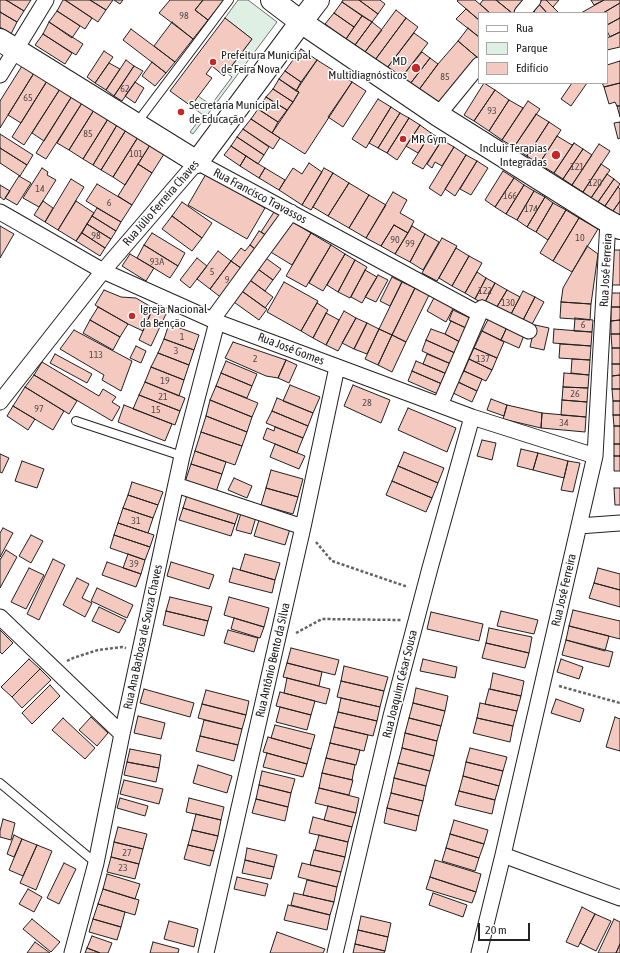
<!DOCTYPE html>
<html>
<head>
<meta charset="utf-8">
<style>
  body { margin:0 }
  #map { position:relative; width:620px; height:953px; overflow:hidden; background:#fff; font-family:"Asap Condensed",sans-serif }
  canvas { display:block }
  .legend { position:absolute; left:478px; top:12px; width:130px; height:72px; box-sizing:border-box; background:#fff; border:1px solid #a7a7a7; margin:0; padding:5px 7px; list-style:none; font-size:12px; color:#222 }
  .legend li { display:flex; align-items:center; gap:8px; height:20px }
  .legend b { width:20px; border:1px solid #a7a7a7 }
  .scale { position:absolute; left:478px; top:923px; width:52px; height:18px; box-sizing:border-box; border:2px solid #222; border-top:0; padding-left:5px; font-size:12px; line-height:14px; white-space:nowrap; color:#222; -webkit-text-stroke:3px #fff; paint-order:stroke }
</style>
</head>
<body>
<div id="map">
<canvas width="620" height="953"></canvas>
<ul class="legend">
<li><b style="height:5px;background:#fff"></b>Rua</li>
<li><b style="height:11px;background:#e0efe3"></b>Parque</li>
<li><b style="height:11px;background:#f3c9c0"></b>Edifício</li>
</ul>
<div class="scale">20 m</div>
</div>
<script>
const ctx = document.querySelector('canvas').getContext('2d');
ctx.lineJoin = 'round';
function fill(path, color) {
  ctx.fillStyle = color;
  ctx.fill(path, 'evenodd');
}
function shape(rows) {
  const path = new Path2D();
  for (const r of rows) {
    path.moveTo(r[0], r[1]);
    for (let i = 2; i < r.length; i += 2) path.lineTo(r[i], r[i + 1]);
  }
  return path;
}
function stroke(path, color, width, dash) {
  ctx.strokeStyle = color;
  ctx.lineWidth = width;
  ctx.lineCap = dash ? 'butt' : 'round';
  ctx.setLineDash(dash || []);
  ctx.stroke(path);
}
function drawText(font, color, halo, rows, align = 'center') {
  ctx.font = font + ' "Asap Condensed",sans-serif';
  ctx.lineWidth = 3;
  ctx.setLineDash([]);
  ctx.textBaseline = 'middle';
  ctx.strokeStyle = halo;
  ctx.fillStyle = color;
  for (const [text, x, y, turn = 0] of rows) {
    ctx.save();
    ctx.translate(x, y);
    ctx.rotate((+turn || 0) * Math.PI / 180);
    ctx.textAlign = isNaN(turn) ? turn : align;
    if (halo) ctx.strokeText(text, 0, 0);
    ctx.fillText(text, 0, 0);
    ctx.restore();
  }
}
const green = shape([
  [238,0,248,0,277,22,193,134,190,132,203,115,191,106,198,96,211,105,232,77,227,73,252,39,225,18,238,0]
]);
fill(green, '#e0efe3');
stroke(green, '#6f6f6f', 1);
const building = shape([
  [0,0,6,0,24,11,17,22,0,12,0,0],
  [6,0,31,0,24,11,6,0],
  [63,0,65,0,92,18,85,29,57,11,63,0],
  [65,0,90,0,106,10,98,22,65,0],
  [90,0,113,0,106,10,90,0],
  [114,0,123,0,120,4,114,0],
  [170,0,203,0,195,10,208,20,193,39,159,13,170,0],
  [203,0,224,0,208,20,195,10,203,0],
  [343,0,359,0,378,14,372,22,342,2,343,0],
  [359,0,380,0,385,4,378,14,359,0],
  [458,0,475,0,490,13,479,13,479,20,457,1,458,0],
  [483,0,496,0,512,13,490,13,480,4,483,0],
  [496,0,526,0,515,13,512,13,496,0],
  [542,0,546,0,559,13,547,13,539,4,542,0],
  [546,0,559,0,553,7,546,0],
  [591,0,604,0,594,5,591,0],
  [604,0,620,0,620,3,603,13,581,13,604,0],
  [342,2,362,16,354,27,334,13,342,2],
  [620,3,620,18,607,25,607,13,603,13,620,3],
  [539,4,547,13,536,13,534,11,539,4],
  [466,9,479,20,479,37,456,19,466,9],
  [396,10,406,18,375,60,365,52,396,10],
  [57,11,80,26,72,38,49,22,57,11],
  [0,12,17,22,11,34,0,27,0,12],
  [334,13,354,27,346,39,325,24,334,13],
  [362,16,372,22,355,45,346,39,362,16],
  [225,18,252,39,224,76,212,66,206,74,212,78,191,106,170,91,225,18],
  [406,18,418,27,387,68,375,60,406,18],
  [620,18,620,32,610,37,607,31,607,25,620,18],
  [49,22,83,44,76,55,43,34,49,22],
  [172,22,193,39,175,62,154,46,172,22],
  [372,22,382,30,365,52,355,45,372,22],
  [468,28,479,37,479,56,478,58,458,41,468,28],
  [131,29,175,62,166,73,123,40,131,29],
  [620,32,620,47,607,50,607,38,620,32],
  [414,33,428,43,401,78,387,68,414,33],
  [43,34,72,53,65,64,35,45,43,34],
  [458,41,478,58,439,105,418,91,438,64,458,41],
  [301,49,317,60,301,82,285,71,301,49],
  [104,51,113,57,95,83,87,77,104,51],
  [422,52,430,58,410,84,401,78,422,52],
  [430,58,438,64,418,91,410,84,430,58],
  [126,60,134,66,114,96,106,90,126,60],
  [317,60,352,82,305,154,272,133,293,102,299,92,296,91,317,60],
  [620,61,620,83,604,87,602,83,607,83,607,65,620,61],
  [152,62,166,73,155,86,142,76,152,62],
  [109,63,120,69,106,90,95,83,109,63],
  [22,66,34,73,0,128,0,101,22,66],
  [134,66,143,71,122,101,114,96,134,66],
  [285,71,301,82,296,91,279,79,285,71],
  [34,73,47,81,21,123,8,115,34,73],
  [279,79,299,92,293,102,273,89,279,79],
  [47,81,60,89,24,145,12,137,47,81],
  [135,82,144,88,135,103,125,96,135,82],
  [352,82,366,91,343,127,328,117,352,82],
  [484,83,495,90,474,121,464,115,484,83],
  [572,83,587,83,571,106,561,99,572,83],
  [620,83,620,106,617,106,615,102,609,104,604,87,620,83],
  [60,89,72,96,44,141,32,133,60,89],
  [273,89,293,102,287,110,266,97,273,89],
  [495,90,509,100,489,131,474,121,495,90],
  [72,96,82,103,46,159,36,153,72,96],
  [266,97,287,110,278,122,258,109,266,97],
  [378,99,391,107,366,148,352,139,378,99],
  [509,100,523,108,502,140,489,131,509,100],
  [528,101,540,109,514,147,502,140,528,101],
  [82,103,94,110,69,150,57,143,82,103],
  [617,106,620,106,620,117,617,106],
  [391,107,400,113,378,148,369,143,391,107],
  [258,109,278,122,272,133,251,119,258,109],
  [94,110,108,119,83,159,69,150,94,110],
  [400,113,409,118,387,153,378,148,400,113],
  [536,114,549,122,527,156,514,147,536,114],
  [409,118,420,125,397,160,387,153,409,118],
  [108,119,117,125,93,165,83,159,108,119],
  [251,119,280,138,273,149,243,129,251,119],
  [549,122,561,130,539,164,527,156,549,122],
  [620,122,620,138,618,139,614,123,620,122],
  [117,125,126,130,101,170,93,165,117,125],
  [420,125,431,133,418,153,406,146,420,125],
  [243,129,269,147,264,155,237,137,243,129],
  [126,130,138,137,113,177,101,170,126,130],
  [431,133,442,140,423,169,412,163,431,133],
  [0,134,33,155,27,165,0,148,0,134],
  [557,136,572,145,574,143,554,173,539,164,557,136],
  [138,137,150,145,125,185,113,177,138,137],
  [237,137,264,155,258,164,231,146,237,137],
  [442,140,454,147,442,166,435,162,432,168,427,164,442,140],
  [574,143,583,149,563,179,554,173,574,143],
  [599,144,610,151,583,192,572,185,599,144],
  [150,145,164,154,152,173,138,164,150,145],
  [231,146,246,156,240,166,224,155,231,146],
  [454,147,466,155,441,196,429,188,454,147],
  [0,148,27,165,20,176,0,163,0,148],
  [583,149,592,155,572,185,563,179,583,149],
  [466,155,477,161,455,196,445,189,466,155],
  [246,156,265,168,259,178,240,166,246,156],
  [477,161,488,168,471,195,460,189,477,161],
  [309,163,322,172,302,205,279,190,293,168,302,174,309,163],
  [138,164,152,173,132,205,118,196,138,164],
  [601,164,610,170,591,198,583,192,601,164],
  [42,168,48,172,47,175,56,180,39,207,23,198,42,168],
  [265,168,285,180,279,190,259,178,265,168],
  [324,168,333,173,311,210,302,205,324,168],
  [503,171,514,178,495,207,485,200,503,171],
  [333,173,349,183,328,216,313,207,333,173],
  [206,174,265,208,247,239,188,205,206,174],
  [607,174,614,179,598,202,591,198,607,174],
  [19,176,31,183,17,205,5,198,19,176],
  [514,178,524,185,506,214,495,207,514,178],
  [71,179,84,187,58,230,45,222,71,179],
  [614,179,620,184,605,206,598,202,614,179],
  [349,183,369,195,349,228,328,216,349,183],
  [97,184,132,205,121,222,86,201,97,184],
  [0,185,10,191,4,200,0,197,0,185],
  [524,185,534,191,517,220,506,214,524,185],
  [618,187,620,189,620,201,613,211,605,206,618,187],
  [534,191,545,197,527,227,517,220,534,191],
  [393,192,407,200,400,213,414,221,408,233,394,225,381,246,366,238,393,192],
  [369,195,386,205,366,238,349,228,369,195],
  [545,197,553,203,536,232,527,227,545,197],
  [43,201,53,208,45,222,34,215,43,201],
  [76,201,94,213,76,241,58,230,76,201],
  [620,201,620,216,613,211,620,201],
  [182,202,212,223,202,238,172,216,182,202],
  [553,203,566,210,548,240,536,232,553,203],
  [97,208,121,222,116,231,92,216,97,208],
  [566,210,579,218,553,261,540,253,566,210],
  [274,212,282,216,269,237,261,232,274,212],
  [92,216,116,231,111,239,87,224,92,216],
  [172,216,202,238,192,251,162,229,172,216],
  [579,218,598,229,572,272,553,261,579,218],
  [289,220,311,233,292,265,269,251,289,220],
  [87,224,111,239,105,248,82,233,87,224],
  [394,225,408,233,395,254,381,246,394,225],
  [0,226,14,234,0,258,0,226],
  [412,226,425,234,410,262,395,254,412,226],
  [259,231,269,237,259,252,250,245,259,231],
  [82,233,105,248,100,256,76,241,82,233],
  [152,233,185,253,178,266,144,245,152,233],
  [311,233,331,245,306,287,286,276,311,233],
  [425,234,439,242,423,270,410,262,425,234],
  [442,238,457,246,437,281,422,273,442,238],
  [144,245,178,266,170,278,137,258,144,245],
  [250,245,259,252,245,271,231,261,241,248,245,251,250,245],
  [331,245,345,254,323,291,309,283,331,245],
  [587,246,598,254,591,304,561,302,563,288,587,246],
  [456,248,469,256,452,286,439,278,456,248],
  [612,250,620,250,620,285,611,285,612,250],
  [218,251,231,261,210,289,197,279,218,251],
  [130,254,154,268,146,281,122,266,130,254],
  [345,254,355,260,338,292,327,285,345,254],
  [263,256,281,269,273,280,255,267,263,256],
  [469,256,482,263,465,293,452,286,469,256],
  [197,258,207,266,190,288,180,280,197,258],
  [355,260,367,267,350,298,338,292,355,260],
  [231,261,245,271,223,299,210,289,231,261],
  [255,267,273,280,265,291,247,278,255,267],
  [365,270,377,277,362,303,351,297,365,270],
  [477,272,486,278,475,299,465,293,477,272],
  [378,275,388,280,376,302,365,297,378,275],
  [392,277,402,282,390,306,380,301,392,277],
  [247,278,273,297,265,308,239,289,247,278],
  [486,278,495,283,484,304,475,299,486,278],
  [284,282,318,301,301,331,267,312,284,282],
  [402,282,415,288,392,335,379,329,402,282],
  [495,283,507,290,495,310,484,304,495,283],
  [415,288,429,295,406,342,392,335,415,288],
  [239,289,267,309,259,320,231,300,239,289],
  [104,290,121,297,136,298,153,308,143,331,128,324,95,305,104,290],
  [507,290,520,297,509,318,495,310,507,290],
  [523,291,535,297,521,324,509,318,523,291],
  [610,293,620,293,620,307,611,307,610,293],
  [435,296,454,307,446,322,427,311,435,296],
  [535,297,544,302,530,328,521,324,535,297],
  [561,302,591,304,590,320,560,318,561,302],
  [317,303,328,310,313,338,301,331,317,303],
  [98,307,128,324,120,337,90,320,98,307],
  [611,307,620,307,620,320,611,321,611,307],
  [153,308,166,314,151,346,139,340,153,308],
  [453,310,470,318,466,328,449,320,453,310],
  [344,311,356,318,338,351,326,345,344,311],
  [326,313,339,320,326,345,313,338,326,313],
  [490,316,508,325,501,340,482,331,490,316],
  [356,318,367,323,354,349,342,343,356,318],
  [575,318,593,320,592,332,574,331,575,318],
  [90,320,120,337,113,350,83,333,90,320],
  [620,320,620,334,611,334,611,321,620,320],
  [451,321,466,328,460,342,445,334,451,321],
  [367,323,379,329,367,354,354,349,367,323],
  [169,324,199,335,194,350,164,339,169,324],
  [508,325,525,333,519,348,501,340,508,325],
  [535,325,549,328,544,350,530,347,535,325],
  [379,329,392,335,378,365,365,359,379,329],
  [431,329,445,334,460,342,455,353,426,340,431,329],
  [554,329,592,332,591,346,553,343,554,329],
  [74,330,132,361,121,391,102,380,104,375,60,349,74,330],
  [482,331,504,342,497,358,474,348,482,331],
  [611,334,620,334,620,348,612,348,611,334],
  [392,335,406,342,392,372,378,365,392,335],
  [164,339,194,350,189,365,158,353,164,339],
  [426,340,455,353,451,364,422,351,426,340],
  [233,342,286,360,278,378,266,376,225,358,233,342],
  [560,344,591,346,590,360,559,358,560,344],
  [136,346,146,351,141,363,130,358,136,346],
  [474,348,497,358,492,370,469,359,474,348],
  [612,348,620,348,620,364,612,364,612,348],
  [158,353,189,365,184,380,151,367,158,353],
  [55,354,92,374,87,383,50,363,55,354],
  [427,354,451,364,447,374,423,364,427,354],
  [469,359,492,370,486,381,464,371,469,359],
  [572,359,590,360,589,375,571,373,572,359],
  [286,360,297,365,289,383,278,378,286,360],
  [226,361,257,374,252,386,221,373,226,361],
  [416,361,447,374,442,384,412,371,416,361],
  [42,362,99,396,103,389,116,397,112,402,120,407,112,421,34,375,42,362],
  [612,364,620,364,620,375,612,376,612,364],
  [151,367,184,380,179,396,145,382,151,367],
  [412,371,442,384,438,394,408,381,412,371],
  [464,371,482,379,477,391,458,382,464,371],
  [221,373,252,386,247,398,216,386,221,373],
  [564,373,589,375,588,388,563,387,564,373],
  [34,375,77,401,69,414,25,387,34,375],
  [620,375,620,389,612,389,612,376,620,375],
  [145,382,185,398,180,411,139,395,145,382],
  [458,382,477,391,472,402,453,393,458,382],
  [290,385,320,397,313,413,283,401,290,385],
  [353,385,390,400,381,423,344,406,353,385],
  [216,386,258,403,252,417,210,400,216,386],
  [25,387,64,411,53,430,13,406,25,387],
  [563,387,588,388,587,402,562,400,563,387],
  [612,389,620,389,620,401,613,401,612,389],
  [139,395,180,411,175,425,133,409,139,395],
  [277,398,313,413,308,426,272,411,277,398],
  [491,399,507,405,504,416,487,410,491,399],
  [210,400,252,417,247,432,206,416,210,400],
  [562,400,587,402,586,417,561,415,562,400],
  [613,401,620,401,620,415,613,415,613,401],
  [124,405,172,424,165,441,118,422,124,405],
  [507,405,542,413,541,428,503,419,507,405],
  [13,406,35,419,28,430,7,416,13,406],
  [408,408,456,428,447,452,398,430,408,408],
  [272,411,308,426,303,438,266,423,272,411],
  [542,413,586,417,585,432,541,428,542,413],
  [613,415,620,415,620,426,614,426,613,415],
  [206,416,247,432,242,446,201,432,206,416],
  [614,426,620,426,620,444,614,444,614,426],
  [275,427,303,438,297,453,263,439,267,428,274,431,275,427],
  [201,432,242,446,235,465,195,451,201,432],
  [482,440,496,443,492,460,477,456,482,440],
  [275,444,305,456,299,469,270,457,275,444],
  [614,444,620,444,620,456,614,456,614,444],
  [521,449,538,453,533,470,517,466,521,449],
  [195,451,226,462,222,474,191,464,195,451],
  [404,452,444,468,438,483,398,466,404,452],
  [538,453,568,461,564,478,533,470,538,453],
  [0,454,9,458,2,473,0,472,0,454],
  [614,456,620,456,620,471,614,471,614,456],
  [22,461,44,469,37,488,15,481,22,461],
  [568,461,580,463,573,492,561,490,568,461],
  [191,464,222,474,216,492,185,482,191,464],
  [398,466,438,483,432,498,392,481,398,466],
  [271,470,303,479,298,497,266,488,271,470],
  [234,478,252,486,247,498,228,490,234,478],
  [392,481,432,498,426,512,386,495,392,481],
  [132,482,163,492,158,505,128,495,132,482],
  [266,488,298,497,293,514,261,505,266,488],
  [614,488,620,488,620,505,615,505,614,488],
  [128,495,158,505,153,518,123,508,128,495],
  [187,495,239,512,235,524,183,508,187,495],
  [123,508,153,518,148,533,118,523,123,508],
  [183,508,235,524,231,536,179,520,183,508],
  [241,513,256,517,251,534,236,530,241,513],
  [259,520,290,529,285,545,254,536,259,520],
  [118,523,154,535,150,547,114,535,118,523],
  [3,528,13,533,0,557,0,533,3,528],
  [31,535,43,541,31,563,19,556,31,535],
  [114,535,150,547,145,560,110,548,114,535],
  [6,550,17,557,0,588,0,560,6,550],
  [128,554,145,560,141,574,123,568,128,554],
  [245,554,280,563,275,580,240,570,245,554],
  [53,559,65,565,39,620,27,614,53,559],
  [107,562,141,574,136,587,102,575,107,562],
  [171,562,214,575,209,589,167,576,171,562],
  [29,568,44,575,26,609,11,602,29,568],
  [233,568,275,580,272,593,229,582,233,568],
  [598,568,620,574,620,590,594,583,598,568],
  [77,578,89,584,82,598,92,603,85,617,63,605,77,578],
  [594,583,620,590,620,607,589,598,594,583],
  [97,588,133,605,127,618,91,601,97,588],
  [170,597,212,607,208,621,166,611,170,597],
  [229,597,269,608,264,627,224,615,229,597],
  [99,607,126,620,119,633,92,621,99,607],
  [573,610,620,621,620,639,569,626,573,610],
  [166,611,208,621,204,636,163,625,166,611],
  [501,611,538,620,534,634,497,626,501,611],
  [431,612,483,624,479,641,427,629,431,612],
  [234,618,264,627,260,638,231,629,234,618],
  [569,626,609,636,605,651,566,640,569,626],
  [489,628,532,637,529,653,486,643,489,628],
  [0,630,13,643,2,654,0,652,0,630],
  [228,630,258,638,254,652,224,643,228,630],
  [566,640,613,652,609,667,562,655,566,640],
  [486,643,529,653,525,668,482,658,486,643],
  [291,648,339,660,335,675,287,663,291,648],
  [29,659,40,669,12,697,1,687,29,659],
  [423,659,457,667,455,678,420,671,423,659],
  [561,659,583,667,579,679,557,672,561,659],
  [287,663,322,672,319,686,283,677,287,663],
  [344,666,388,677,384,691,341,681,344,666],
  [40,669,51,680,22,708,12,697,40,669],
  [493,673,524,681,521,696,490,689,493,673],
  [287,678,330,689,326,704,284,693,287,678],
  [341,681,384,691,380,707,337,697,341,681],
  [50,685,60,696,32,724,22,713,50,685],
  [416,688,448,696,445,711,413,703,416,688],
  [144,689,194,703,190,717,140,703,144,689],
  [489,689,521,696,517,711,485,704,489,689],
  [206,690,249,701,246,715,202,704,206,690],
  [280,692,315,701,311,715,276,706,280,692],
  [341,698,380,707,377,721,338,712,341,698],
  [556,699,584,709,580,722,551,713,556,699],
  [413,703,445,711,441,726,409,718,413,703],
  [480,703,517,711,513,726,477,718,480,703],
  [202,704,246,715,242,729,198,718,202,704],
  [280,707,311,715,307,730,276,722,280,707],
  [338,712,377,721,373,736,334,727,338,712],
  [138,716,165,723,161,739,134,733,138,716],
  [91,717,108,733,97,746,79,730,91,717],
  [615,717,620,719,620,751,606,747,615,717],
  [63,718,95,748,85,759,52,730,63,718],
  [409,718,441,726,437,741,405,733,409,718],
  [477,718,513,726,510,742,473,733,477,718],
  [204,720,242,729,238,745,200,736,204,720],
  [275,725,315,735,311,749,271,738,275,725],
  [334,727,368,735,364,751,330,743,334,727],
  [405,733,437,741,434,756,402,748,405,733],
  [200,736,238,745,234,761,196,751,200,736],
  [268,737,311,749,307,764,263,752,268,737],
  [330,743,360,750,356,765,326,758,330,743],
  [402,748,434,756,430,771,398,763,402,748],
  [470,748,507,757,503,771,466,762,470,748],
  [130,749,161,755,159,768,127,762,130,749],
  [267,753,307,764,303,777,263,767,267,753],
  [326,758,355,765,352,780,322,773,326,758],
  [127,762,159,768,156,782,124,775,127,762],
  [466,762,503,771,499,786,463,776,466,762],
  [398,763,430,771,426,786,394,778,398,763],
  [198,765,232,776,227,793,193,783,198,765],
  [262,771,295,779,291,793,259,785,262,771],
  [322,773,353,780,349,795,319,788,322,773],
  [463,776,499,786,495,800,459,791,463,776],
  [394,778,426,786,423,801,391,793,394,778],
  [124,780,163,789,159,804,120,794,124,780],
  [259,785,291,793,288,807,256,799,259,785],
  [319,788,359,798,356,813,315,803,319,788],
  [459,791,495,800,492,814,455,805,459,791],
  [391,793,423,801,419,816,387,808,391,793],
  [120,798,148,806,145,816,117,808,120,798],
  [189,798,224,807,221,820,186,812,189,798],
  [256,799,288,807,285,821,252,813,256,799],
  [328,806,356,813,352,827,324,820,328,806],
  [387,808,419,816,416,831,384,823,387,808],
  [196,814,221,820,218,836,192,830,196,814],
  [313,817,352,827,348,842,309,833,313,817],
  [3,819,15,823,11,840,0,837,0,831,3,819],
  [454,820,488,830,484,844,450,834,454,820],
  [118,827,147,834,143,849,114,842,118,827],
  [192,830,218,836,214,851,188,845,192,830],
  [450,834,484,844,479,858,446,848,450,834],
  [14,835,22,839,14,857,7,854,14,835],
  [319,835,348,842,345,857,315,850,319,835],
  [22,839,37,845,23,876,9,870,22,839],
  [114,842,143,849,139,864,111,857,114,842],
  [37,845,52,851,36,890,20,883,37,845],
  [188,845,214,851,210,866,184,859,188,845],
  [247,848,277,855,274,867,245,860,247,848],
  [446,848,479,858,475,871,442,861,446,848],
  [314,850,345,857,341,872,310,865,314,850],
  [111,857,139,864,135,879,107,872,111,857],
  [245,860,274,867,271,879,242,873,245,860],
  [435,860,481,874,476,892,430,877,435,860],
  [64,863,76,869,59,904,47,898,64,863],
  [302,863,341,872,337,887,298,877,302,863],
  [107,874,140,884,135,899,103,889,107,874],
  [237,877,268,884,265,896,234,889,237,877],
  [430,877,476,892,472,903,426,889,430,877],
  [307,880,337,887,334,902,303,895,307,880],
  [28,889,42,897,34,912,19,904,28,889],
  [103,889,139,900,135,915,98,904,103,889],
  [294,893,334,902,330,915,291,905,294,893],
  [433,893,467,905,463,917,429,905,433,893],
  [98,904,125,912,121,927,93,919,98,904],
  [288,905,330,915,327,930,284,920,288,905],
  [582,907,595,914,578,947,566,942,582,907],
  [595,914,611,921,596,951,580,943,595,914],
  [361,916,391,923,388,937,358,930,361,916],
  [32,919,60,942,51,952,23,929,32,919],
  [93,919,121,927,117,940,89,932,93,919],
  [614,919,620,922,620,944,616,953,598,953,614,919],
  [169,921,198,929,194,947,164,939,169,921],
  [358,930,388,937,385,951,355,944,358,930],
  [277,932,325,949,323,953,270,953,277,932],
  [92,936,112,943,108,953,100,953,87,948,92,936],
  [35,942,50,953,27,953,35,942],
  [153,942,179,949,178,953,150,953,153,942],
  [355,944,385,951,384,953,353,953,355,944],
  [620,944,620,953,616,953,620,944],
  [87,948,100,953,85,953,87,948]
]);
fill(building, '#f3c9c0');
stroke(building, '#222', 1);
const lane = shape([
  [136,124,229,0],
  [76,421,182,456],
  [0,783,96,863]
]);
const street = shape([
  [522,13,533,0],
  [0,75,46,0],
  [438,115,479,65],
  [0,212,103,271,217,322,472,417,595,456],
  [482,308,529,331],
  [212,320,291,212],
  [0,402,103,271,197,162,476,312,482,308],
  [440,405,482,308],
  [176,485,303,527],
  [579,526,620,523],
  [0,617,122,734],
  [503,855,620,898],
  [72,953,96,863,122,734,182,456,217,322],
  [206,953,303,527,337,367],
  [335,953,391,716,430,568,472,417],
  [479,953,503,855,595,456,608,221]
]);
const secondary = shape([
  [272,0,301,22,438,115,602,218,620,228],
  [0,40,197,162,301,22,318,0]
]);
stroke(lane, '#222', 10);
stroke(street, '#222', 17);
stroke(secondary, '#222', 24);
stroke(shape([
  [316,542,332,561,408,587],
  [296,633,322,619,401,620],
  [67,661,73,658,98,650,122,647,126,648],
  [559,686,620,703]
]), '#646464', 2.5, [3, 2]);
stroke(lane, '#fff', 8);
stroke(street, '#fff', 15);
stroke(secondary, '#fff', 22);
for (const [x, y, r, color] of [
  [213,62,4,"#c62828"],
  [416,68,5,"#c62828"],
  [181,112,4,"#c62828"],
  [403,139,4,"#c62828"],
  [556,155,5,"#c62828"],
  [132,316,4,"#c62828"]
]) {
  const dot = new Path2D();
  dot.arc(x, y, r, 0, 2 * Math.PI);
  ctx.fillStyle = color;
  ctx.fill(dot);
  stroke(dot, '#fff', 1.5);
}
drawText('10px', '#564c4a', null, [
  ["98",184,16],
  ["85",445,77],
  ["62",125,89],
  ["65",28,98],
  ["93",492,111],
  ["85",88,134],
  ["101",136,154],
  ["121",577,167],
  ["120",595,183],
  ["14",40,189],
  ["166",510,196],
  ["6",109,203],
  ["174",531,209],
  ["98",96,236],
  ["10",580,238],
  ["90",395,240],
  ["99",410,244],
  ["93A",157,262],
  ["5",212,272],
  ["9",227,280],
  ["122",485,291],
  ["130",508,303],
  ["6",583,325],
  ["1",182,337],
  ["3",176,351],
  ["113",96,355],
  ["2",255,359],
  ["137",483,359],
  ["19",165,381],
  ["26",575,394],
  ["21",163,397],
  ["28",367,403],
  ["97",39,409],
  ["15",156,410],
  ["34",564,423],
  ["31",136,521],
  ["39",134,564],
  ["27",127,853],
  ["23",123,868]
]);
drawText('12px', '#222', '#fff', [
  ["Prefeitura Municipal",221,55],
  ["de Feira Nova",221,69],
  ["MD",407,61,"right"],
  ["Multidiagnósticos",407,75,"right"],
  ["Secretaria Municipal",189,105],
  ["de Educação",189,119],
  ["MR Gym",411,139],
  ["Incluir Terapias",547,148,"right"],
  ["Integradas",547,162,"right"],
  ["Igreja Nacional",140,309],
  ["da Benção",140,323]
], 'left');
drawText('12px', '#222', '#fff', [
  ["Rua Francisco Travassos",260,196,28],
  ["Rua Júlio Ferreira Chaves",161,203,-49],
  ["Rua José Ferreira",606,270,-87],
  ["Rua José Gomes",291,349,21],
  ["Rua José Ferreira",564,590,-77],
  ["Rua Ana Barbosa de Souza Chaves",143,637,-78],
  ["Rua Antônio Bento da Silva",273,660,-77],
  ["Rua Joaquim César Sousa",400,684,-76]
]);
</script>
</body>
</html>
